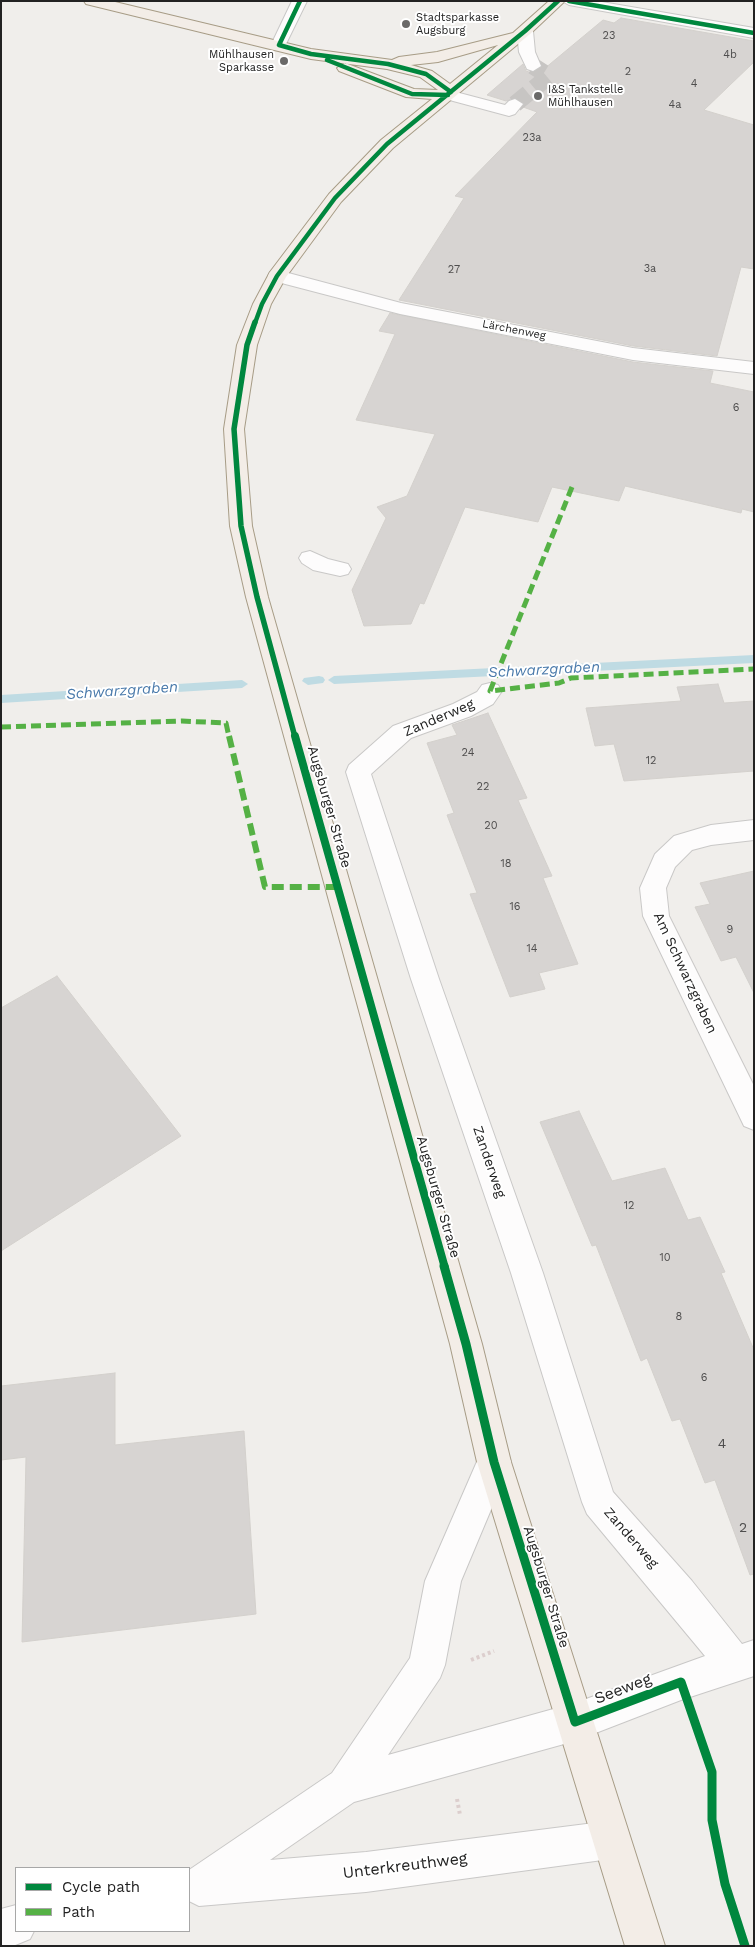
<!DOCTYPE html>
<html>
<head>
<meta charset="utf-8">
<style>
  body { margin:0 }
  #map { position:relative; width:755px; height:1947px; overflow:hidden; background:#f0eeeb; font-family:"Work Sans",sans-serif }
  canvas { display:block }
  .frame { position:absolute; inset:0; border:2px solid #222; pointer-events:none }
  .legend { position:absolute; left:15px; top:1867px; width:175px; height:65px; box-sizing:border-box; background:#fff; border:1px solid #a7a7a7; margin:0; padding:6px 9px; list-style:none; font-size:15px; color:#222 }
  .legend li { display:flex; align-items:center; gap:10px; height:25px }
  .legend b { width:25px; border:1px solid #a7a7a7 }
</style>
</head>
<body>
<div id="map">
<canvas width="755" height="1947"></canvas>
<div class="frame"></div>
<ul class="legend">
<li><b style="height:6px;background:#00873e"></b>Cycle path</li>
<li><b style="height:6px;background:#55b145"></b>Path</li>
</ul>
</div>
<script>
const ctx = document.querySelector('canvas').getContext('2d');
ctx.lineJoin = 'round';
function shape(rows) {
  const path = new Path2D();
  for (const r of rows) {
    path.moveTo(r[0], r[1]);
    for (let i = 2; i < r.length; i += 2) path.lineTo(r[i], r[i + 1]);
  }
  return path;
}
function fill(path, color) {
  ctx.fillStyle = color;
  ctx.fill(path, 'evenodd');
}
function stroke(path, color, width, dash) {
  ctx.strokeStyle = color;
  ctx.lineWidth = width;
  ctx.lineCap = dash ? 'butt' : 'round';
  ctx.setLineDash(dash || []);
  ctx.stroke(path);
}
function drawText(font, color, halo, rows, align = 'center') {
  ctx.font = font + ' "Work Sans",sans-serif';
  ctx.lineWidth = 4;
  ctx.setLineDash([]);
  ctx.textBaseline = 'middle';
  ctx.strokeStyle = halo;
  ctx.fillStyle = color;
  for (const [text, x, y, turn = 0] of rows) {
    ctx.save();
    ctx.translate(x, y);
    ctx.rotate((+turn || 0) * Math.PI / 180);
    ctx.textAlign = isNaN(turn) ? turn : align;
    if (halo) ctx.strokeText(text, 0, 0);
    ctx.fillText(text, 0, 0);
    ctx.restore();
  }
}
fill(shape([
  [754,655,754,663,334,684,328,680,334,676,754,655],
  [319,676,323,677,325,680,323,683,308,685,302,681,304,678,319,676],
  [242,680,248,684,242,688,1,703,1,695,242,680]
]), '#bfdbe3');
const building = shape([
  [621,18,754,41,754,62,704,110,754,125,754,269,741,267,717,356,633,346,399,300,464,198,455,196,537,112,523,107,524,102,516,97,506,101,487,95,523,64,526,71,532,73,541,68,544,69,603,20,614,23,621,18],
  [390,313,633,362,713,371,710,383,754,392,754,512,742,509,741,513,625,486,619,501,552,487,538,522,465,507,424,604,420,603,411,624,364,626,352,590,386,518,377,507,407,496,435,434,356,420,395,334,379,331,390,313],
  [718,684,724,703,754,701,754,771,624,781,614,744,595,746,586,708,681,701,677,687,718,684],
  [488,713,527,798,518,800,552,876,543,878,578,964,539,973,545,989,510,997,470,894,477,893,447,815,454,813,427,743,457,735,452,725,488,713],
  [754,871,754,993,736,957,721,961,695,907,710,904,700,883,754,871],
  [57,976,181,1136,1,1251,1,1008,57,976],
  [579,1111,612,1181,665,1168,688,1220,700,1217,725,1272,721,1273,754,1350,754,1574,750,1575,715,1480,705,1483,680,1419,672,1421,647,1358,641,1361,596,1245,592,1246,540,1122,579,1111],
  [115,1373,115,1445,244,1431,256,1614,22,1642,26,1457,1,1460,1,1386,115,1373]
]);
fill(building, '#d7d4d2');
stroke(building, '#d3d0cc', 1);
stroke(shape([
  [515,104,549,76,533,66]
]), '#c7c5c3', 17, [17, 8]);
const minor = shape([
  [292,1,307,1,284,48,274,48,271,45,292,1],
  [562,1,596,1,754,28,754,38,569,5,562,1],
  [525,26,533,31,535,52,541,66,533,71,527,69,519,52,517,31,525,26],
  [448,90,505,105,509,101,515,99,523,104,515,114,509,116,442,98,440,95,448,90],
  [277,270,401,303,633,348,754,362,754,374,633,360,400,314,270,280,268,276,270,272,277,270],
  [310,551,328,559,348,564,351,569,348,574,340,576,313,570,302,563,299,558,302,553,310,551],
  [490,683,498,685,502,691,493,704,471,716,411,738,371,774,439,979,543,1273,613,1492,692,1581,742,1644,754,1640,754,1676,681,1700,575,1741,354,1802,270,1860,366,1852,610,1821,624,1826,629,1840,624,1854,610,1859,366,1892,199,1906,189,1901,189,1870,332,1773,410,1658,425,1581,482,1450,494,1445,506,1450,511,1462,461,1581,445,1665,440,1678,388,1755,575,1703,705,1656,587,1514,582,1502,511,1273,411,979,346,772,349,765,393,726,453,704,477,692,482,685,490,683],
  [754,820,754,840,711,845,692,850,675,867,666,888,669,916,754,1086,754,1130,744,1126,643,916,640,888,655,854,674,836,711,825,754,820],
  [16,1905,16,1931,34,1931,30,1939,13,1946,1,1946,1,1909,16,1905]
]);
const major = shape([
  [84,1,111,1,311,49,392,60,399,57,437,52,513,33,549,1,565,1,530,34,393,148,341,202,286,277,271,304,257,345,244,429,252,526,268,597,482,1344,511,1462,665,1946,625,1946,477,1462,450,1344,246,597,230,526,224,429,237,345,253,304,270,272,329,194,381,140,432,99,406,97,339,71,337,68,345,63,414,89,438,90,420,77,387,69,311,59,86,4,84,1],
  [498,45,450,84,432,71,411,65,438,62,498,45]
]);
stroke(minor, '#c9c8c7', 2);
stroke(major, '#a79c86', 2);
stroke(shape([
  [471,1660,494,1651],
  [457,1799,460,1815]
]), '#dccecd', 4, [3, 3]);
fill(minor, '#fdfcfc');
fill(major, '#f3ede7');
stroke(shape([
  [572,487,490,691,559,683,571,678,754,669],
  [1,727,182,721,226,723,229,737]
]), '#55b145', 5, [10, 5]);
stroke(shape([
  [229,736,265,887,339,887]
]), '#55b145', 6, [12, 6]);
stroke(shape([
  [300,1,279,45,311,54,388,64,426,74,451,92],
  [569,1,754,33],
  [327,60,412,94,448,95],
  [255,323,262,304,277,276,335,198,387,144,525,31,558,1]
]), '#00873e', 4.5);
stroke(shape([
  [255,322,247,345,234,429,241,526,257,597,295,737]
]), '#00873e', 5.5);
stroke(shape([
  [295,736,445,1268]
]), '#00873e', 8);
stroke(shape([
  [444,1266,466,1344,494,1462,575,1722,681,1682,712,1772,712,1820,725,1884,745,1946]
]), '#00873e', 9);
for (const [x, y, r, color] of [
  [406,24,5,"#6a6968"],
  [284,61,5,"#6a6968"],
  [538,96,5,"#6a6968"]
]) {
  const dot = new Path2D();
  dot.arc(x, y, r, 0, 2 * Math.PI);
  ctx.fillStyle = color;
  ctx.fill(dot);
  stroke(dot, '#fff', 2);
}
drawText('11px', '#222', '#fff', [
  ["Stadtsparkasse",416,18],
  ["Augsburg",416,31],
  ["Mühlhausen",274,55,"right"],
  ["Sparkasse",274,68,"right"],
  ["I&S Tankstelle",548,90],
  ["Mühlhausen",548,103]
], 'left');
drawText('11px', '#4f4e4e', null, [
  ["23",609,36],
  ["4b",730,55],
  ["2",628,72],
  ["4",694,84],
  ["4a",675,105],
  ["23a",532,138],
  ["3a",650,269],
  ["27",454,270],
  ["6",736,408],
  ["24",468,753],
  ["12",651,761],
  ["22",483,787],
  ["20",491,826],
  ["18",506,864],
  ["16",515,907],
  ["9",730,930],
  ["14",532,949],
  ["12",629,1206],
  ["10",665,1258],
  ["8",679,1317],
  ["6",704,1378]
]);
drawText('11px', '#222', '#fff', [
  ["Lärchenweg",514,330,11]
]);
drawText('14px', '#222', '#fff', [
  ["Zanderweg",439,718,-23],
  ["Augsburger Straße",329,807,74],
  ["Am Schwarzgraben",685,973,65],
  ["Zanderweg",489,1162,71],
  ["Augsburger Straße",438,1197,74],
  ["Zanderweg",631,1538,49],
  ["Augsburger Straße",546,1587,73]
]);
drawText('14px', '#4f4e4e', null, [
  ["4",722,1444],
  ["2",743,1528]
]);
drawText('italic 15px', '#4a7aab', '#fff', [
  ["Schwarzgraben",544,670,-3],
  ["Schwarzgraben",122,691,-4]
]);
drawText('16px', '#222', '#fff', [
  ["Seeweg",623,1689,-21],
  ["Unterkreuthweg",405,1866,-7]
]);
</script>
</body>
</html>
